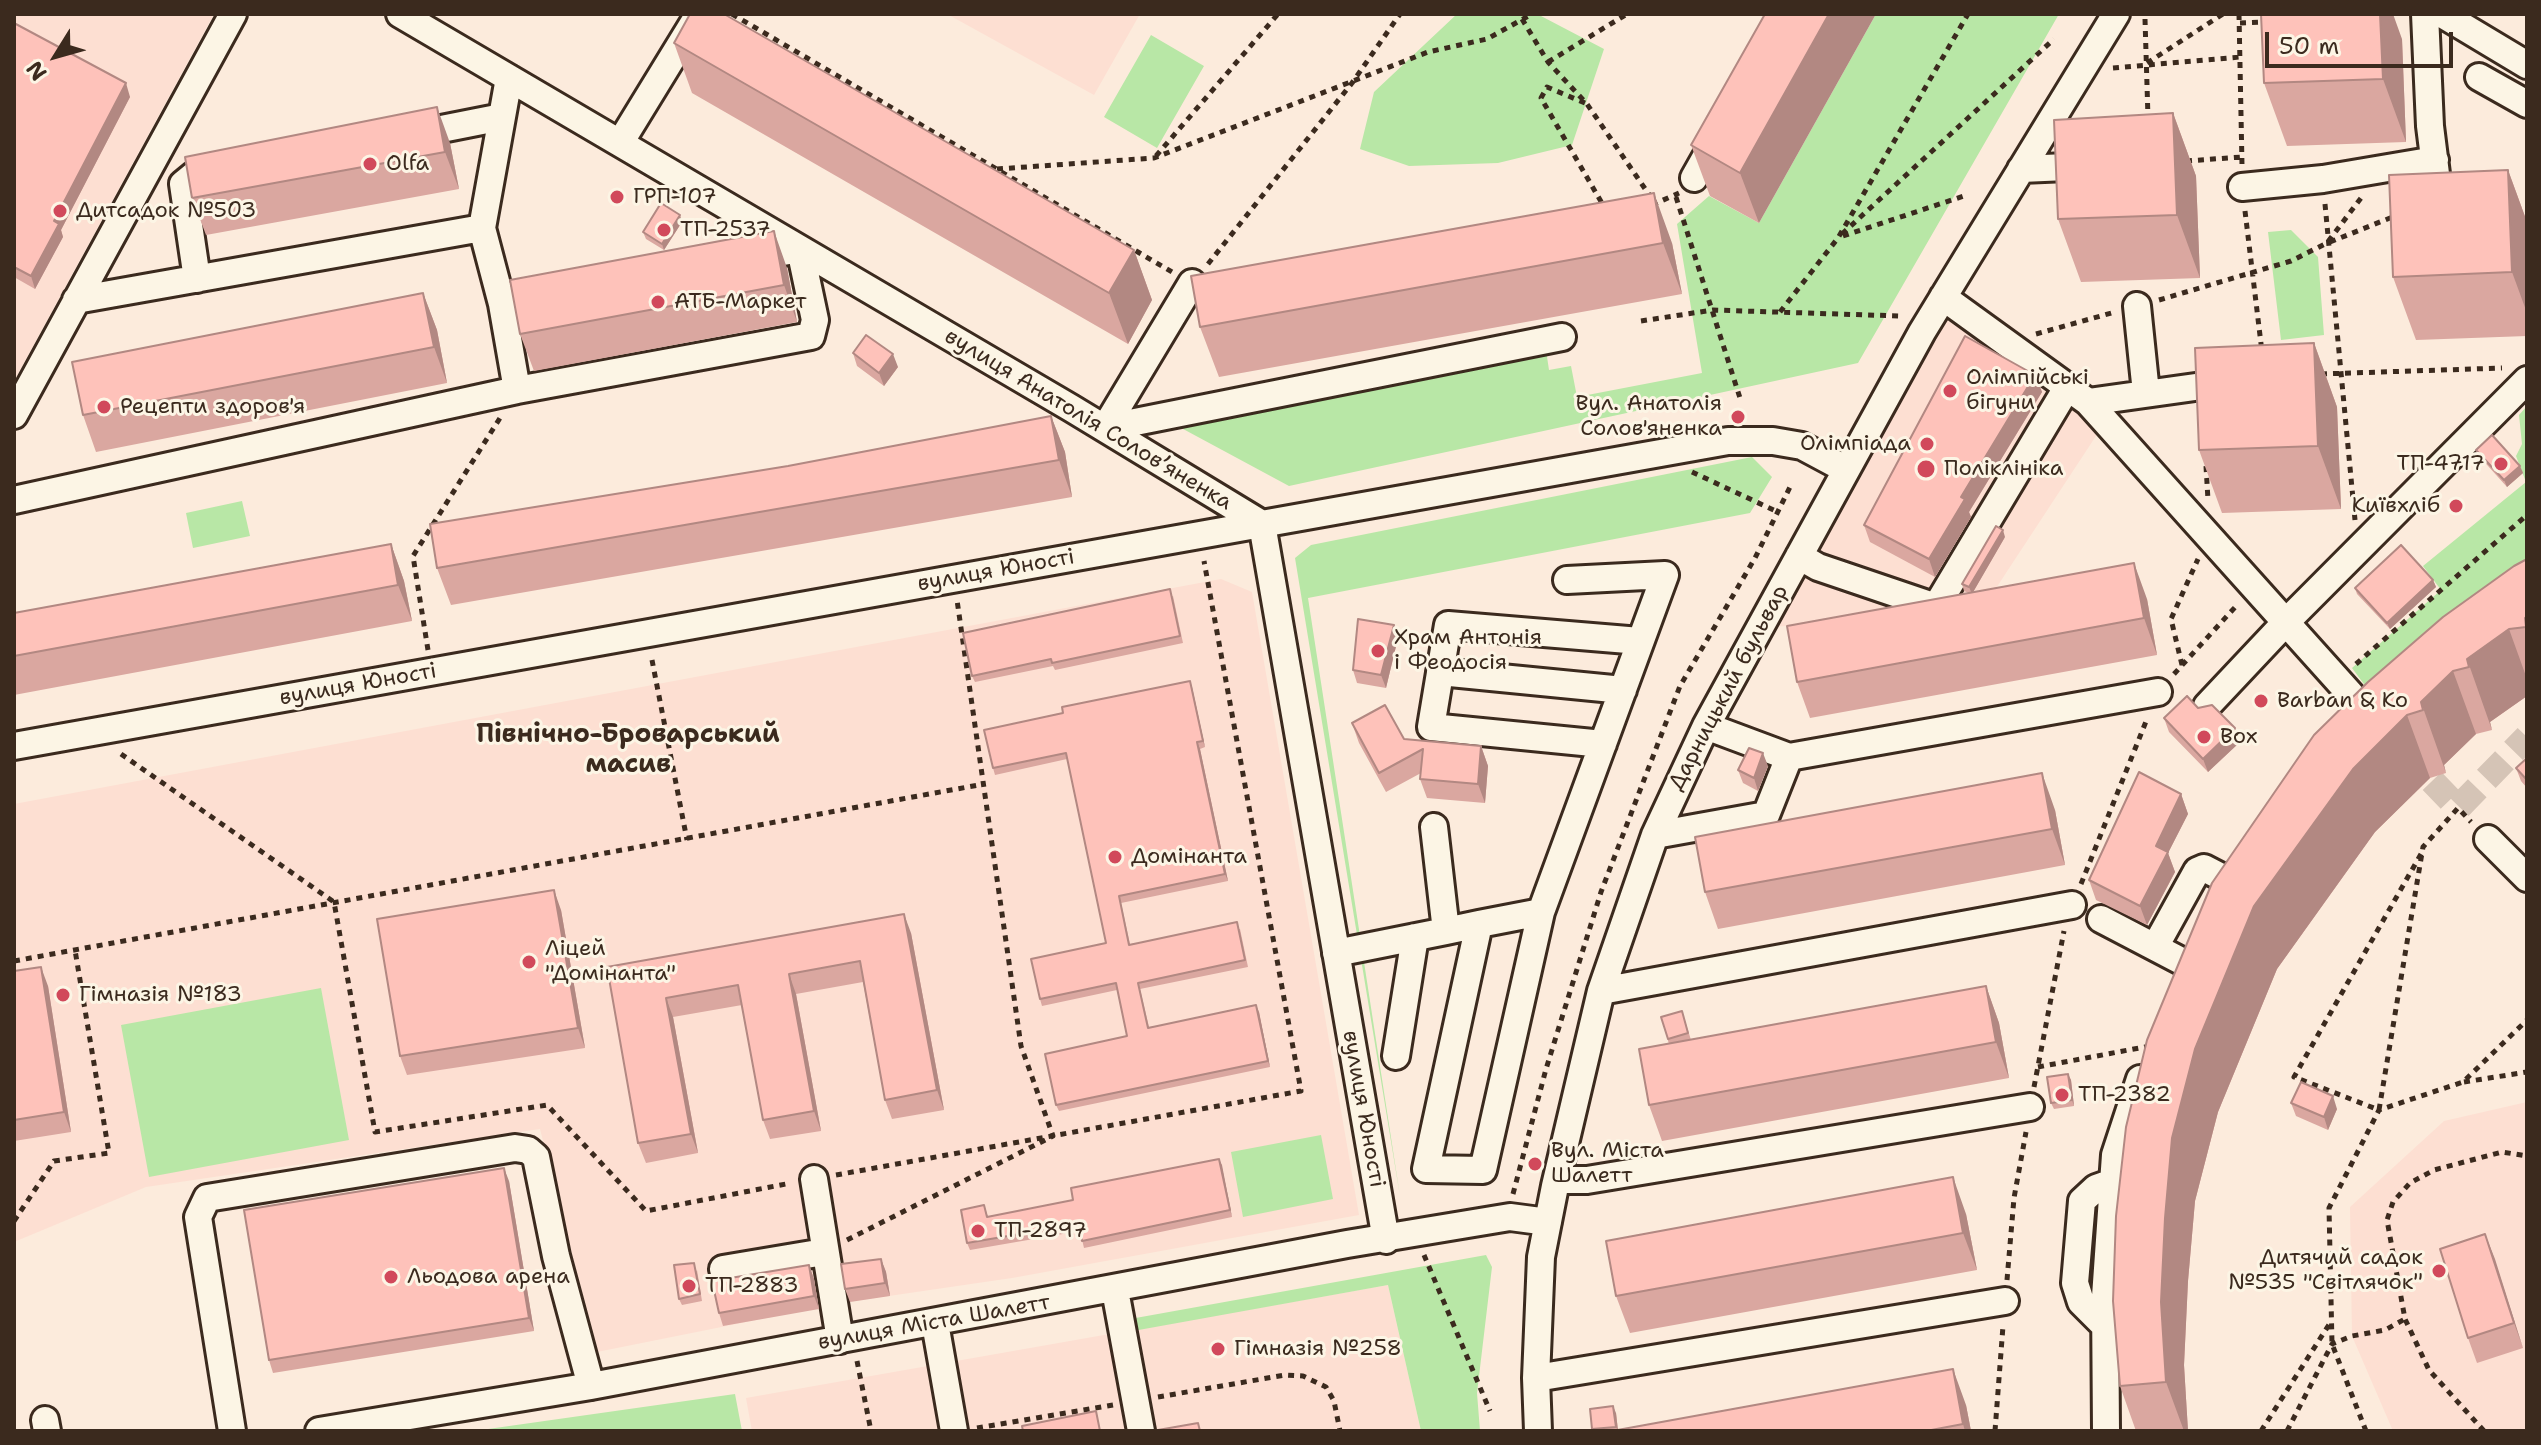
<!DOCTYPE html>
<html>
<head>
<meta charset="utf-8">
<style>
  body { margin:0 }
  #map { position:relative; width:2541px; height:1445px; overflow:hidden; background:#fcebdc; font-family:"Shantell Sans",sans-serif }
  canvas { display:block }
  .frame { position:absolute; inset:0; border:16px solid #3b2a1e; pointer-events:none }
  .north { position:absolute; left:16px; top:16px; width:80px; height:80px; -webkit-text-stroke:6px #fcf5e5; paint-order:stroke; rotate:233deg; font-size:22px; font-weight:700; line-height:32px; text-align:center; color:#3b2a1e }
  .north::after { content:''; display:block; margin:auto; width:28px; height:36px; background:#3b2a1e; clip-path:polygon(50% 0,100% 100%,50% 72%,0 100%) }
  .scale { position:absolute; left:2265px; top:32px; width:188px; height:36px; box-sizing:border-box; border:4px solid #3b2a1e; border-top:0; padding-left:10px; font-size:24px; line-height:28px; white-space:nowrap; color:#3b2a1e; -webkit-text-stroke:6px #fcf5e5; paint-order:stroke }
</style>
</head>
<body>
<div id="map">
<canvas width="2541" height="1445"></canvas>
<div class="frame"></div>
<div class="north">N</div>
<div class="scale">50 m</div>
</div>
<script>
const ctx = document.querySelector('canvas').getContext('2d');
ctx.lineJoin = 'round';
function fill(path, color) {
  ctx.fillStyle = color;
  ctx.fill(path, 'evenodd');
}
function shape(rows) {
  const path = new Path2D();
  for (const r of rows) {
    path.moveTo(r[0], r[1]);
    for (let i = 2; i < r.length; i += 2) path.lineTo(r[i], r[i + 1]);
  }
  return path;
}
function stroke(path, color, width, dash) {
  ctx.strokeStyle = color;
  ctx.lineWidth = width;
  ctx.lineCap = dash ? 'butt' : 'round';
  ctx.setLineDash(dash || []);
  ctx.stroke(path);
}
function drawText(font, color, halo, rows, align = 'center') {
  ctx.font = font + ' "Shantell Sans",sans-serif';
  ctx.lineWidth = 6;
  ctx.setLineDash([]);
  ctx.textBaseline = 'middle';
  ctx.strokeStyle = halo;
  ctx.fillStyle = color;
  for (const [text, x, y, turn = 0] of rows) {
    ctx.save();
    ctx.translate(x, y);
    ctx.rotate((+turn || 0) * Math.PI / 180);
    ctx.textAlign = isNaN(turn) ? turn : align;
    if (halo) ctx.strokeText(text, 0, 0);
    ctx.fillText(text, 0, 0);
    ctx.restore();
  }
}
fill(shape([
  [14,14,214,14,14,381],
  [947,14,1140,14,1094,95],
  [1957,296,2115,407,1983,608,1774,627],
  [1221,579,1252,592,1359,1215,1012,1278,841,1303,597,1352,540,1129,146,1187,14,1242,14,804],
  [2527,1102,2527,1431,2393,1431,2352,1336,2350,1207,2444,1121],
  [1388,1285,1421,1431,752,1431,746,1398]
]), '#fddfd2');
fill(shape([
  [1457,14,1541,16,1604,49,1572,145,1498,163,1409,166,1360,149,1374,92],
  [1876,14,2059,14,1858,363,1289,486,1172,423,1546,350,1549,370,1571,366,1577,397,1702,373,1677,224,1709,196,1759,223],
  [1151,35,1204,66,1157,148,1104,117],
  [2291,230,2318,257,2324,335,2281,340,2268,232],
  [2527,406,2527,636,2402,735,2352,668,2441,590,2423,566,2526,482,2516,456,2522,444,2519,415],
  [1752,457,1772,477,1750,513,1308,598,1400,1196,1295,558,1311,545],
  [242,501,250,536,193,548,186,513],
  [321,988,349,1140,149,1177,121,1025],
  [1321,1135,1333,1199,1243,1217,1231,1152],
  [1486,1255,1492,1267,1477,1393,1480,1431,1421,1431,1388,1285,1133,1331,1130,1319],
  [735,1394,742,1431,474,1431]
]), '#b8e7a6');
stroke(shape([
  [2405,753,2458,808,2527,737]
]), '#d5c4b6', 26, [26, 13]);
const minor = shape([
  [400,14,1071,408,1262,524],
  [2425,14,2430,126,2440,206],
  [2442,14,2527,65],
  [2479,77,2527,104],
  [509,78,482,228,502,304,517,390],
  [411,135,502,117],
  [620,143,699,14],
  [2021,169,2090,166],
  [1694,178,1716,139],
  [2242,187,2323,179,2435,160],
  [197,279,183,184,194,175,223,170],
  [1943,297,2088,402,2370,716,2364,722],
  [76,300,482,228],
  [502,304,549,295],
  [2137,306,2146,393],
  [2088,402,2231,382],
  [14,415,233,14],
  [1105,428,1562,337],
  [1105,428,1192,283],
  [14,500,517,390,811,336,815,320,800,249,749,258],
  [1262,524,1386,1240],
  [1799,556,1818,567,1936,607,2068,386],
  [1440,672,1623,690],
  [2207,706,2287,621,2527,380],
  [1706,726,1789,757,2158,692],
  [1603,744,1431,727,1448,625,1640,641],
  [14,746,1728,441,1773,441,1802,446,1845,469],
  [1434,827,1446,931],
  [1655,835,1766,815,1789,757],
  [2488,839,2527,878],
  [1541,912,1665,575,1567,580],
  [2101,919,2187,964],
  [2155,947,2197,871,2204,868,2229,881],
  [1336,953,1446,931,1479,924,1541,912,1483,1170,1426,1169,1479,924],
  [1601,991,2072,905],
  [1396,1056,1415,937],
  [814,1179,840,1340],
  [1557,1180,1587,1180,2030,1107],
  [723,1269,824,1252],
  [1115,1290,1141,1431],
  [935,1323,954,1431],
  [2105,1326,2081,1302,2075,1283,2082,1201,2096,1188,2113,1182],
  [1536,1378,2005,1301],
  [45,1420,47,1431],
  [232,1431,198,1217,207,1198,515,1148,528,1150,536,1157,556,1256,591,1386],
  [319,1431,591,1386,1347,1244,1510,1217,1548,1222],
  [1538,1431,1536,1378,1541,1257,1555,1186,1601,991,1655,835,1706,726,1922,332,2116,14],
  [2106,1431,2105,1297,2115,1155,2140,1079]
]);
stroke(minor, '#3b2a1e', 32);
stroke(shape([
  [732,14,1172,272],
  [2239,14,2242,165],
  [1522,19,1548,62,1587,104,1650,196],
  [2145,19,2148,118],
  [2240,23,2267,22],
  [1548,62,1627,14],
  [2147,63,2223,14],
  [2113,68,2240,57],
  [1585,103,1547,87,1541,98,1603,205],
  [1156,156,1278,14],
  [2186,161,2242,157],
  [997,169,1154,158,1428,52,1487,39,1532,14],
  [1676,197,1740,398],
  [2325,204,2355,520],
  [1652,205,1679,193],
  [2245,211,2262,352],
  [1842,234,2054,39],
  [1843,236,1967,195],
  [2330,242,2395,216],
  [1208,264,1352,83,1400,14],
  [2159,300,2291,261,2327,243,2361,198],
  [1780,312,1838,238,1968,14],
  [1641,321,1713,310,1900,316],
  [2036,334,2115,312],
  [2321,374,2502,368],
  [2206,466,2208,500],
  [1692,472,1778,512],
  [428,650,413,556,500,418],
  [652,660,687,840],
  [2356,664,2527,515],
  [2182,665,2171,619,2198,559],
  [2174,674,2238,604],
  [121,754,334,902,375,1132,547,1105,646,1211,791,1183],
  [2421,854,2294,1077,2379,1110,2423,847,2458,808,2471,822],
  [2081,884,2147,719],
  [14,961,984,784],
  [2038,1067,2150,1046],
  [2464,1082,2527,1072],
  [2034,1087,2064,931],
  [836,1175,1301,1091,1204,561],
  [1513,1194,1546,1069,1601,892,1680,686,1755,558,1792,483],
  [14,1221,54,1161,109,1153,75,950],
  [847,1240,1053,1136,1021,1046,957,600],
  [1424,1255,1490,1411],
  [2007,1280,2014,1198,2026,1132],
  [857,1361,871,1431],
  [1158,1397,1285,1375,1303,1376,1326,1387,1334,1401,1340,1431],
  [977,1428,1113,1405],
  [1995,1431,2003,1326],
  [2261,1431,2332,1320],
  [2287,1431,2332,1344,2352,1336,2385,1330,2405,1319],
  [2366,1431,2332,1344,2329,1208,2379,1110,2463,1082,2527,1020],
  [2484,1431,2429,1370,2405,1319,2387,1220,2393,1202,2410,1183,2434,1170,2502,1152,2527,1156]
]), '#3b2a1e', 5, [6, 6]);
stroke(minor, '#fcf5e5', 26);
fill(shape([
  [1765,14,1759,223,1710,196,1691,145],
  [14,23,130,97,61,230,63,237,35,289,14,277],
  [2402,39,2406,142,2287,146,2264,83],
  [674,43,1134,250,1152,300,1128,344,692,93],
  [2173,113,2196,176,2200,278,2081,282,2058,219],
  [450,143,459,189,206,235,192,198],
  [2508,170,2527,222,2527,336,2416,340,2393,277],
  [682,222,664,250,646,239,643,232],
  [1672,243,1682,294,1219,377,1200,327,1191,276],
  [787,268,797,322,534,371,520,334],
  [423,293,437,330,447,383,96,452,83,415],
  [2314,343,2337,407,2341,509,2222,513,2199,450],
  [853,353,898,367,884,386,857,366],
  [2035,375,2042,392,1969,512,1971,517,1935,577,1870,542,1864,525],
  [1051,416,1065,452,1072,497,451,605,437,568,788,466],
  [2476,450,2520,466,2523,473,2507,487,2479,456],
  [2005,537,1973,592,2147,599,2157,655,1810,718,1797,682,1969,593,1964,591,1962,584],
  [391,544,404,581,412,621,14,695,14,613],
  [2527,559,2527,696,2490,722,2492,730,2476,734,2444,765,2446,773,2430,778,2375,832,2277,969,2218,1112,2195,1201,2188,1281,2184,1365,2188,1431,2136,1431,2120,1386,2147,1040],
  [2433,580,2436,587,2390,629,2357,594,2355,588],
  [1173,596,1183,643,1055,670,1053,666,975,682,972,676],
  [1394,625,1398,638,1386,688,1357,683,1353,670],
  [1190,681,1205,747,1200,749,1228,881,1121,903,1130,944,1240,929,1248,967,1140,989,1149,1027,1259,1012,1270,1067,1059,1111,1056,1105,1127,1036,1117,990,1042,1006,1040,999,1106,943,1067,759,995,775,993,768,1063,713],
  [2198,708,2235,728,2240,742,2208,772,2169,732,2164,718],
  [1352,723,1404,739,1481,746,1488,766,1485,803,1427,798,1420,779,1421,773,1386,792,1359,743],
  [2527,758,2527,788,2521,781,2516,768],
  [1768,766,1758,791,1743,783,1738,770],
  [2181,794,2188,814,2168,853,2175,872,2147,925,2096,900,2089,880],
  [2055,810,2065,865,1718,929,1705,892],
  [561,910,585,1048,407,1075,400,1056],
  [911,933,944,1110,892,1119,885,1100,863,982,796,994,821,1131,770,1139,763,1120,742,1005,673,1017,698,1153,646,1163,638,1143,607,967],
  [14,971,48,986,71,1132,14,1141],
  [1986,986,1999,1023,2009,1078,1662,1141,1649,1105,1669,1044,1661,1017,1682,1011,1691,1040],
  [2068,1074,2071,1080,2074,1106,2054,1109,2051,1103],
  [2291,1103,2337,1109,2328,1130,2296,1116],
  [1219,1159,1232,1217,1084,1248,1080,1231,970,1250,967,1243,984,1205,988,1217,1073,1200],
  [509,1181,534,1331,273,1373,269,1360],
  [1966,1214,1977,1270,1630,1333,1616,1296],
  [2485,1234,2523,1348,2477,1363,2468,1338],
  [881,1259,886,1272,890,1296,850,1302,845,1289],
  [809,1265,814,1279,819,1309,723,1326,719,1313],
  [697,1270,702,1301,682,1305,679,1299],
  [1966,1405,1971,1431,1592,1431,1592,1429,1616,1413,1618,1430]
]), '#daa7a0');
fill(shape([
  [1829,14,1876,14,1759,223,1740,173],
  [2380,14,2393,14,2402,39,2406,142,2383,79],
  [126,83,130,97,61,230,63,237,35,289,31,276,54,221],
  [437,107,450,143,459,189,445,152],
  [2173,113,2196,176,2200,278,2177,215],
  [2508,170,2527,222,2527,313,2512,272],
  [1654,193,1672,243,1682,294,1663,243],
  [680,215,682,222,664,250,662,244],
  [774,231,787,268,797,322,784,285],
  [1134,250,1152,300,1128,344,1109,293],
  [423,293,437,330,447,383,434,347],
  [2314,343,2337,407,2341,509,2318,446],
  [893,354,898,367,884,386,879,373],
  [2035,375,2042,392,1969,512,1971,517,1935,577,1929,559,1961,497],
  [1051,416,1065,452,1072,497,1059,460],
  [2520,466,2523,473,2507,487,2504,480],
  [2003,530,2005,537,1972,594,1969,587],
  [391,544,404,581,412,621,398,585],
  [2134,563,2147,599,2157,655,2144,618],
  [2433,580,2436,587,2390,629,2387,623],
  [1394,625,1398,638,1386,688,1381,675],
  [2509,629,2527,679,2527,696,2490,722,2492,730,2467,659],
  [2453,671,2476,734,2444,765,2446,773,2421,702],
  [1190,681,1192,687,1205,747,1203,741],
  [2407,715,2430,778,2375,832,2277,969,2218,1112,2195,1201,2188,1281,2184,1365,2188,1431,2184,1431,2166,1382,2161,1302,2165,1218,2172,1138,2195,1049,2254,906,2353,769],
  [2235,728,2240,742,2208,772,2203,759],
  [1197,742,1200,749,1228,881,1225,874],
  [1481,746,1488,766,1485,803,1478,784],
  [1763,753,1768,766,1758,791,1754,778],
  [2042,773,2055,810,2065,865,2052,829],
  [2181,794,2188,814,2168,853,2175,872,2147,925,2140,906,2156,846],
  [554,890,561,910,585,1048,578,1028],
  [904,914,911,933,944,1110,937,1090],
  [41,967,48,986,71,1132,64,1112],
  [789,974,796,994,821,1131,814,1111],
  [1986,986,1999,1023,2009,1078,1996,1042],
  [666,998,673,1017,698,1153,691,1134],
  [1256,1005,1259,1012,1270,1067,1268,1061],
  [2068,1074,2071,1080,2074,1106,2072,1100],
  [2333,1096,2337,1109,2328,1130,2324,1117],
  [1219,1159,1222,1165,1232,1217,1230,1210],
  [504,1168,509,1181,534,1331,529,1318],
  [1953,1177,1966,1214,1977,1270,1963,1233],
  [2485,1234,2495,1259,2523,1348,2514,1323],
  [881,1259,886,1272,890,1296,885,1283],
  [809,1265,814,1279,819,1309,814,1296],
  [1953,1369,1966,1405,1971,1431,1965,1431,1963,1424],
  [1613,1406,1616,1413,1618,1431,1616,1427]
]), '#b28882');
const building = shape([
  [690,14,724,14,1134,250,1109,293,674,43,690,14],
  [1765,14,1829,14,1740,173,1691,145,1765,14],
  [2261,14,2380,14,2383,79,2264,83,2261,14],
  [14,23,126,83,54,221,59,224,31,276,14,267,14,23],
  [437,107,445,152,192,198,185,157,437,107],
  [2173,113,2177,215,2058,219,2054,120,2173,113],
  [2508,170,2512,272,2393,277,2389,175,2508,170],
  [1654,193,1663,243,1200,327,1191,276,1654,193],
  [661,203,680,215,662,244,643,232,661,203],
  [774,231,784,285,520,334,510,280,774,231],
  [423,293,434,347,83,415,72,362,423,293],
  [866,335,893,354,879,373,853,353,866,335],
  [1965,336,2035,375,1961,497,1965,499,1929,559,1864,525,1965,336],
  [2314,343,2318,446,2199,450,2195,348,2314,343],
  [1051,416,1059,460,437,568,430,524,788,466,1051,416],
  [2492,435,2520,466,2504,480,2476,450,2492,435],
  [1996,526,2003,530,1969,587,1962,584,1996,526],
  [391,544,398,585,14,656,14,613,391,544],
  [2401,545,2433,580,2387,623,2355,588,2401,545],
  [2527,559,2527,617,2525,618,2526,627,2509,629,2467,659,2469,667,2453,671,2421,702,2423,710,2407,715,2353,769,2254,906,2195,1049,2172,1138,2165,1218,2161,1302,2166,1382,2120,1386,2113,1301,2116,1216,2126,1127,2147,1040,2212,883,2314,735,2368,682,2443,617,2514,566,2527,559],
  [2134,563,2144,618,1797,682,1787,626,2134,563],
  [1170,589,1180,636,1052,663,1051,659,972,676,963,633,1170,589],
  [1358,619,1394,625,1381,675,1353,670,1358,619],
  [1190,681,1203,741,1197,742,1225,874,1119,896,1129,945,1237,922,1245,960,1138,983,1148,1028,1256,1005,1268,1061,1056,1105,1045,1054,1127,1036,1116,983,1040,999,1031,959,1106,943,1066,753,993,768,984,730,1063,713,1062,707,1190,681],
  [2187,696,2198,708,2212,705,2235,728,2203,759,2164,718,2187,696],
  [1385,705,1404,739,1481,746,1478,784,1420,779,1423,749,1379,773,1352,723,1385,705],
  [1749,748,1763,753,1754,778,1738,770,1749,748],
  [2527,758,2527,780,2516,768,2527,758],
  [2139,772,2181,794,2156,846,2168,852,2140,906,2089,880,2139,772],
  [2042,773,2052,829,1705,892,1695,837,2042,773],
  [554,890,578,1028,400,1056,377,919,554,890],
  [904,914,937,1090,885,1100,860,961,789,974,814,1111,763,1120,738,985,666,998,691,1134,638,1143,607,967,904,914],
  [41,967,64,1112,14,1120,14,971,41,967],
  [1986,986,1996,1042,1649,1105,1639,1049,1986,986],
  [1682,1011,1688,1033,1668,1039,1661,1017,1682,1011],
  [2068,1074,2072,1100,2051,1103,2047,1077,2068,1074],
  [2301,1082,2333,1096,2324,1117,2291,1103,2301,1082],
  [1219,1159,1230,1210,1082,1241,1078,1224,967,1243,961,1210,984,1205,987,1217,1073,1200,1071,1188,1219,1159],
  [504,1168,529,1318,269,1360,244,1210,504,1168],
  [1953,1177,1963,1233,1616,1296,1606,1241,1953,1177],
  [2485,1234,2514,1323,2468,1338,2440,1249,2485,1234],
  [881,1259,885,1283,845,1289,841,1264,881,1259],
  [694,1263,700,1294,679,1299,674,1265,694,1263],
  [809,1265,814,1296,719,1313,712,1281,809,1265],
  [1953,1369,1963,1424,1926,1431,1612,1431,1953,1369],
  [1613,1406,1616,1427,1592,1429,1590,1409,1613,1406],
  [1096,1411,1100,1431,1023,1431,1022,1426,1096,1411],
  [1198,1423,1200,1431,1158,1431,1158,1430,1198,1423]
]);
fill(building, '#fec2ba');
stroke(building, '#b28882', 2);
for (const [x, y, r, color] of [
  [370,164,8,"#d1495b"],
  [617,197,8,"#d1495b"],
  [60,211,8,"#d1495b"],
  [664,230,8,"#d1495b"],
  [658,302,8,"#d1495b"],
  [1950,391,8,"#d1495b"],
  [104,407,8,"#d1495b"],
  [1738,417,8,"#d1495b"],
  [1927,444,8,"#d1495b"],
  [2501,464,8,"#d1495b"],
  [1926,469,10,"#d1495b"],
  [2456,506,8,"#d1495b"],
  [1378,651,8,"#d1495b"],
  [2261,701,8,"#d1495b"],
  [2204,737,8,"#d1495b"],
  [1115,857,8,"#d1495b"],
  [529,962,8,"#d1495b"],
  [63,995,8,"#d1495b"],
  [2062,1095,8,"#d1495b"],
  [1535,1164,8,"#d1495b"],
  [978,1231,8,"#d1495b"],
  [2439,1271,8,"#d1495b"],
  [391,1277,8,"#d1495b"],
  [689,1286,8,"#d1495b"],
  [1218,1349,8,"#d1495b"]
]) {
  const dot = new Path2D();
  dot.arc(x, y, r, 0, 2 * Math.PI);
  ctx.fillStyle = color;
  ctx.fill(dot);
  stroke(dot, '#fcf5e5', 3);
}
drawText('22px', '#3b2a1e', '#fcf5e5', [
  ["Olfa",386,164],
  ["ГРП-107",633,197],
  ["Дитсадок №503",76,211],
  ["ТП-2537",680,230],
  ["АТБ-Маркет",674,302],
  ["Олімпійські",1966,378],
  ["бігуни",1966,403],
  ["Вул. Анатолія",1722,404,"right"],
  ["Солов'яненка",1722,429,"right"],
  ["Рецепти здоров'я",120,407],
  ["Олімпіада",1911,444,"right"],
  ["ТП-4717",2485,464,"right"],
  ["Поліклініка",1944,469],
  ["Київхліб",2440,506,"right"],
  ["Храм Антонія",1394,638],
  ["і Феодосія",1394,663],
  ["Barban & Ko",2277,701],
  ["Box",2220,737],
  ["Домінанта",1131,857],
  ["Ліцей",545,949],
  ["\"Домінанта\"",545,974],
  ["Гімназія №183",79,995],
  ["ТП-2382",2078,1095],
  ["Вул. Міста",1551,1151],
  ["Шалетт",1551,1176],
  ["ТП-2897",994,1231],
  ["Дитячий садок",2423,1258,"right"],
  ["№535 \"Світлячок\"",2423,1283,"right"],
  ["Льодова арена",407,1277],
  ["ТП-2883",705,1286],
  ["Гімназія №258",1234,1349]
], 'left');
drawText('22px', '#3b2a1e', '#fcf5e5', [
  ["вулиця Анатолія Соловʼяненка",1088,420,31],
  ["вулиця Юності",996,571,-10],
  ["вулиця Юності",358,685,-10],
  ["Дарницький бульвар",1729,688,-62],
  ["вулиця Юності",1363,1109,80],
  ["вулиця Міста Шалетт",934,1323,-10]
]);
drawText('bold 26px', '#3b2a1e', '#fcf5e5', [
  ["Північно-Броварський",628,735],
  ["масив",628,765]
]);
</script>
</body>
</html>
